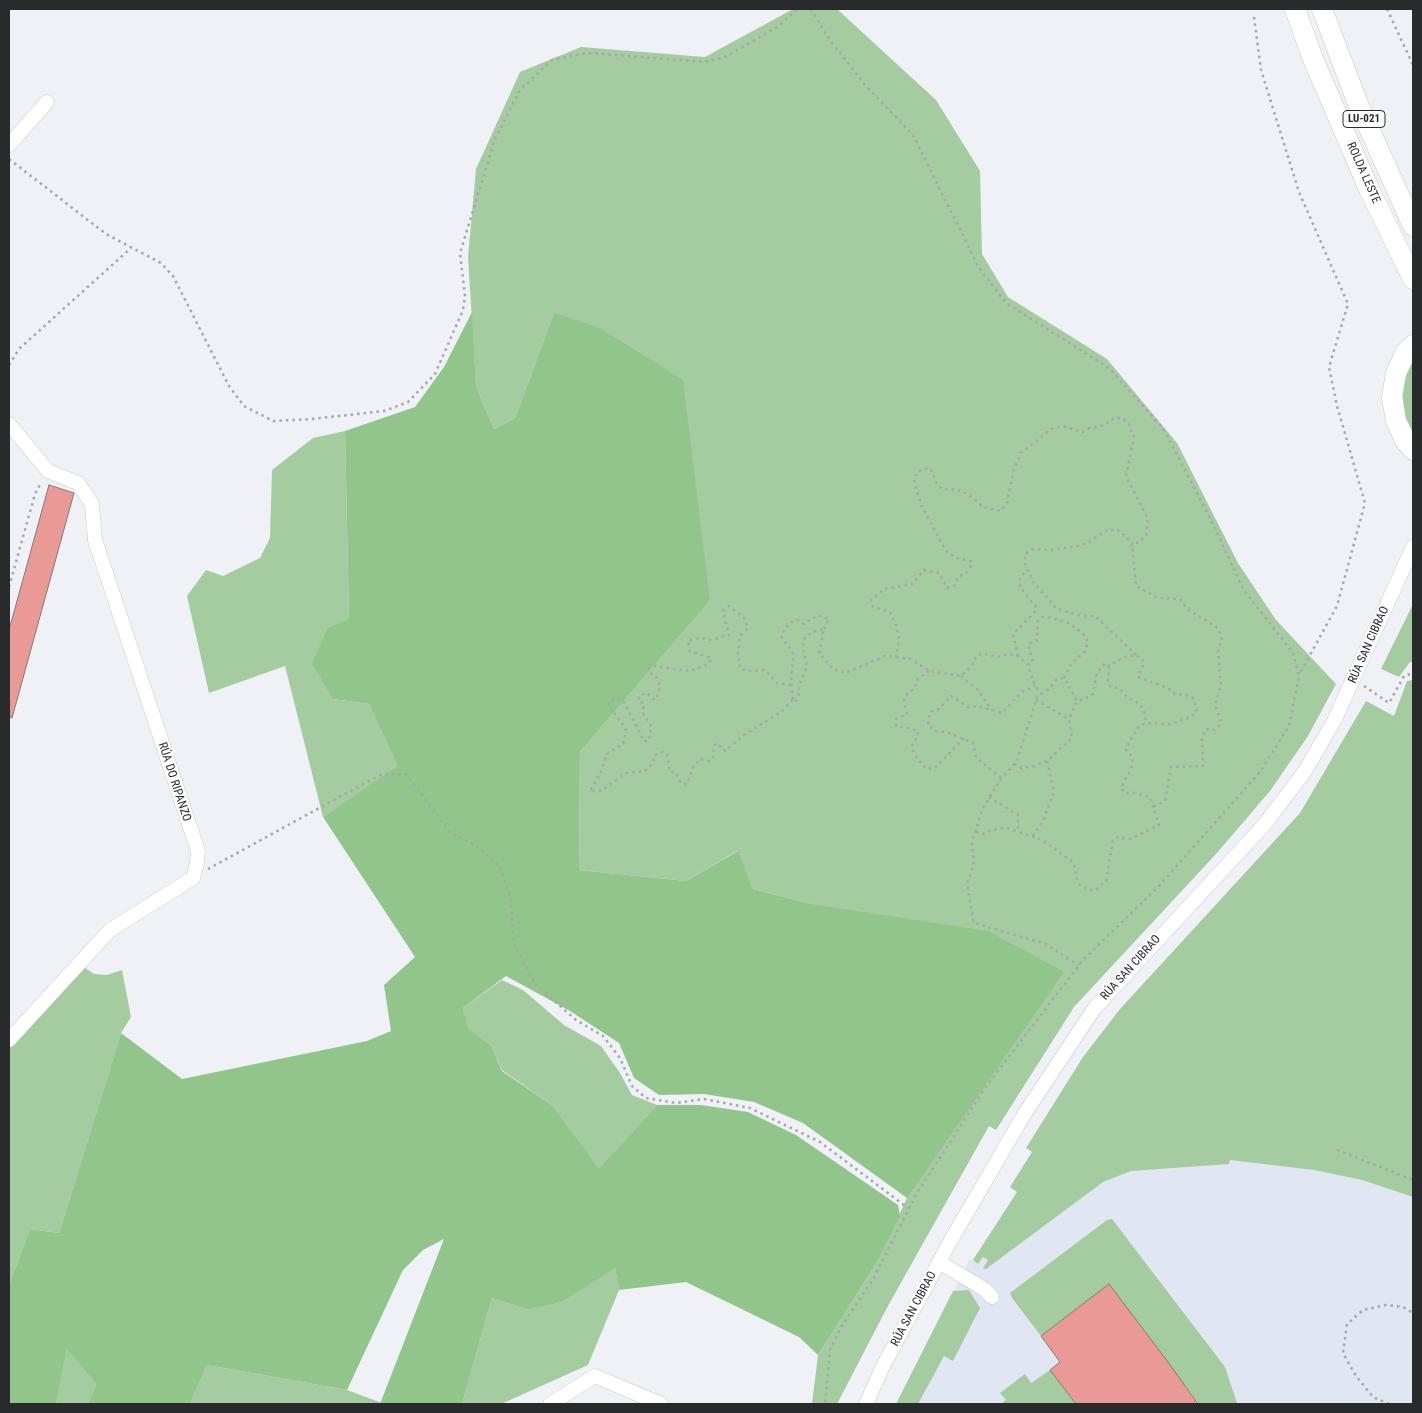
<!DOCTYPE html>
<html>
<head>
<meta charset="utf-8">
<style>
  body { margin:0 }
  #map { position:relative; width:1422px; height:1413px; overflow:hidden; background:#eff1f7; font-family:"Roboto Condensed",sans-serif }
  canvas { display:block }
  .frame { position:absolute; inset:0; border:10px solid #292a2c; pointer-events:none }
</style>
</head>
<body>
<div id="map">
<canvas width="1422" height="1413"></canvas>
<div class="frame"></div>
</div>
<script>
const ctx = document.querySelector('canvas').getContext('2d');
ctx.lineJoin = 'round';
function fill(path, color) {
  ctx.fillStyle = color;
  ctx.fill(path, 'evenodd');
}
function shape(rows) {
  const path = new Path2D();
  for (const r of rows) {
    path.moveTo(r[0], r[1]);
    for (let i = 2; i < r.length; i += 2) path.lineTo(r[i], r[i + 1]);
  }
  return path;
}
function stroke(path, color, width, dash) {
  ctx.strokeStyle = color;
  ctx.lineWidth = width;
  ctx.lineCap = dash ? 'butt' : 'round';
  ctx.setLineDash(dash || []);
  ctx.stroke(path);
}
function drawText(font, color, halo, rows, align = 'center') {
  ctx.font = font + ' "Roboto Condensed",sans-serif';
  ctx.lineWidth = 4;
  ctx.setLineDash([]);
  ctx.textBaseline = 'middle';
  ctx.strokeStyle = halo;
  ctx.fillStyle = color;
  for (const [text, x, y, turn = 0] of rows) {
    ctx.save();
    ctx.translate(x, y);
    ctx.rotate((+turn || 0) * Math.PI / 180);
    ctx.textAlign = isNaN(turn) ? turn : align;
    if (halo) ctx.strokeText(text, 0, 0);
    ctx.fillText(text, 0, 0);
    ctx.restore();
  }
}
fill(shape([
  [1056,1135,1314,1170,1362,1180,1413,1197,1413,1404,896,1404,970,1259,973,1260]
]), '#e0e6f2');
fill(shape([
  [793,9,837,9,936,100,980,171,982,254,1008,297,1107,359,1177,443,1238,563,1276,620,1336,684,1308,736,1270,791,1216,854,1074,1007,996,1130,989,1126,889,1304,837,1404,812,1404,818,1355,876,1264,907,1198,811,904,753,889,737,851,686,881,579,870,580,752,710,601,554,313,515,418,494,429,476,386,468,257,476,169,520,72,581,47,705,57],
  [1413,361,1413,433,1406,420,1402,394,1408,368],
  [345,431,349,620,333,699,369,704,399,767,323,817,285,666,209,693,187,596,206,570,223,576,260,558,270,538,272,470,313,438],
  [1413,604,1413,662,1410,662,1399,677,1381,669],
  [1413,680,1413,1197,1362,1180,1314,1170,1230,1160,1229,1164,1131,1171,1103,1182,986,1269,983,1268,988,1260,983,1257,978,1264,973,1260,1017,1192,1010,1187,1032,1152,1026,1148,1083,1057,1120,1009,1300,813,1366,701,1394,716,1407,681],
  [81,965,94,974,107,975,122,970,131,1017,121,1033,59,1233,30,1229,9,1285,9,1048],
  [502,980,523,990,564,1025,601,1046,620,1073,632,1095,657,1105,599,1170,553,1106,502,1070,491,1045,467,1029,463,1008],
  [1112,1219,1225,1367,1237,1403,1235,1404,1199,1404,1109,1284,1041,1336,1012,1298,1010,1293,1107,1220],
  [615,1267,619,1290,588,1365,501,1404,462,1404,492,1298,529,1310,562,1302],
  [969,1290,980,1308,953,1361,944,1356,918,1404,896,1404,953,1291],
  [67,1348,96,1384,88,1404,56,1404],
  [207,1365,347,1390,382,1403,190,1404],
  [1050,1370,1076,1404,1001,1404,1006,1400,1000,1393,1025,1374,1031,1383]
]), '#a5cca0');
fill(shape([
  [472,312,476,386,494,429,515,418,554,313,600,328,683,380,710,601,580,752,579,870,686,881,738,851,753,889,811,904,988,931,1064,972,907,1198,803,1123,754,1102,704,1094,659,1095,634,1078,619,1043,570,1011,506,976,463,1008,468,1029,491,1045,502,1071,553,1106,599,1169,657,1105,701,1105,748,1112,796,1135,898,1205,900,1216,876,1264,818,1355,799,1337,686,1282,619,1290,615,1268,562,1302,529,1310,492,1298,462,1404,380,1404,444,1239,423,1250,403,1270,347,1390,207,1365,190,1404,88,1404,96,1384,67,1349,56,1404,9,1404,9,1285,30,1229,59,1233,121,1033,182,1079,367,1041,391,1031,384,985,415,957,323,817,398,766,369,704,333,699,312,663,328,628,349,619,345,431,415,407,444,367]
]), '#92c58b');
const building = shape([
  [49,485,74,493,12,718,9,717,9,630,49,485],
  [1109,1284,1168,1362,1198,1404,1076,1404,1050,1370,1060,1362,1041,1336,1109,1284]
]);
fill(building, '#ea9a96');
stroke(building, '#807a79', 1);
const minor = shape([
  [9,145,47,102],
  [9,424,48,471,78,483,92,504,95,540,198,851,197,863,193,878,110,930,9,1040],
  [939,1262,984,1289,992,1297],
  [550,1404,595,1376,661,1404],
  [866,1404,882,1368,951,1240,1025,1113,1094,1009,1264,825,1305,771,1334,721,1413,547]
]);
const highway = shape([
  [1295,9,1313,59,1369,189,1413,279],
  [1322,9,1358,104,1413,226],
  [1413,345,1406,352,1396,373,1392,397,1396,421,1406,442,1413,450]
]);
stroke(minor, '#c4c7cc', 15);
stroke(highway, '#c4c7cc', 21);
stroke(shape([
  [811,9,827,36,865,85,913,135,979,268,1006,303,1109,368,1163,428,1212,522,1243,589,1293,653,1299,676,1289,726,1260,772,1157,888,1083,960,985,1088,917,1193,872,1281,841,1327,830,1350,825,1404],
  [1387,9,1413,65],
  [1254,17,1261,70,1299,192,1348,304,1329,367,1337,406,1365,503,1337,606,1299,675],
  [9,159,106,234,161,263,173,276,229,386,244,406,273,421,312,419,384,411,408,402,435,374,463,310,465,296,460,253,495,139,520,90,552,60,588,53,705,62,725,57,779,26,797,9],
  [9,365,19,349,131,248],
  [9,587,35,494,41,483],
  [824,629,829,619,818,615,804,624,797,620,789,623,781,636,794,655,791,677,792,696,795,702,799,694,799,685,807,667,803,648,804,639,812,632,824,629,819,653,833,669,845,673,885,656,911,659,929,671,961,676,971,667,976,657,982,653,997,657,1009,654,1018,656,1028,665,1035,686,1041,694],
  [1136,655,1095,616,1082,616,1057,609,1034,583,1025,564,1025,554,1033,549,1052,550,1078,546,1089,542,1105,531,1117,529,1132,542,1136,586,1158,598,1180,599,1187,609,1218,628,1222,638,1218,651,1221,686,1215,704,1221,723,1215,730,1206,729,1202,739,1203,766,1171,767,1165,801,1153,807],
  [1018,656,1013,634,1034,613,1036,607,1020,587,1020,577,1027,571],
  [896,658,899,639,896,625,890,612,873,607,871,600,884,589,912,584,924,570,939,573,947,588,954,586,958,577,966,573,971,566,971,561,957,558,946,551,922,507,914,481,917,472,923,469,931,469,938,486,942,489,958,490,968,494,983,507,1001,511,1007,502,1014,469,1021,453,1051,429,1062,426,1083,432,1090,428,1105,425,1114,418,1122,418,1129,424,1134,437,1126,476,1148,519,1146,536,1132,547],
  [1028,665,1033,662,1028,644,1037,640,1038,621,1042,617,1052,618,1068,623,1083,633,1088,642,1085,651,1071,664,1064,678],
  [1109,666,1108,683,1111,687,1119,688,1127,697,1138,703,1144,709,1146,723],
  [929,671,918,678,915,688,907,694,904,701,907,714,896,719,896,726,909,728,918,731,918,736,912,745,914,754,926,769,935,768,964,738],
  [961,676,977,689,992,710],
  [791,685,777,683,765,670,746,671,740,668,738,653,740,636,748,628,744,618,729,606,723,611,729,635,710,640,700,638,688,641,690,651,711,658,709,664,690,671,654,666,649,668,649,672,657,678,660,686,659,692,655,700,647,693,640,695,638,700,644,704,643,713,651,726,649,741,644,741,624,702,614,697,608,705,626,729,625,737,623,744,607,754,600,774,590,791,601,791,626,773,645,771,652,764,655,755,663,752,667,754,670,772,675,772,681,783,687,784,693,767,700,759,709,761,713,758,714,746,717,743,725,751,744,735,781,712,793,699],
  [1364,686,1389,703,1404,676,1413,673],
  [1036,700,1069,719],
  [1014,764,1021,768,1032,767,1047,761,1072,738,1069,719,1077,701],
  [1001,778,976,757,973,743,947,732,935,731,928,725,930,712,939,709,951,696,968,707,978,706,1002,713,1023,691,1035,686],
  [989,797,1018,815,1018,830],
  [976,832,983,834,991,830,1007,828,1042,840,1074,863,1076,877,1080,885,1089,890,1096,890,1106,881,1113,840,1118,837,1130,839,1159,825,1150,797,1136,793,1125,793,1121,788,1131,769,1133,758,1126,750,1129,742,1139,726,1146,723,1170,724,1191,717,1197,712,1193,698,1187,695,1175,694,1168,688,1138,677,1144,663,1141,658,1136,655,1124,657,1109,666,1105,663,1097,673,1093,694,1085,699,1077,701,1064,678,1056,680,1049,689,1037,697,1017,761,1000,780,983,808,972,842,974,864,967,884,974,923,1046,944,1078,965],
  [1033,836,1043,821,1054,791,1047,761],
  [208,869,363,784,383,774,406,774,450,832,477,846,499,865,510,894,514,944,536,985,576,1020,603,1036,620,1058,632,1086,646,1098,676,1103,704,1099,750,1108,820,1142,908,1208],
  [1337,1150,1413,1180],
  [1389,1404,1373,1397,1356,1376,1343,1353,1347,1324,1363,1310,1386,1305,1403,1307,1413,1313]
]), '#a5a6ab', 2.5, [2.5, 4]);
stroke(minor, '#fff', 14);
stroke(highway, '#fff', 20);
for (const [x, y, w] of [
  [1364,119,42]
]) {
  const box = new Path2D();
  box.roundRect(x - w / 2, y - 8.5, w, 17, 4);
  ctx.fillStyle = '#fefefe';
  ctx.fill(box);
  stroke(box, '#292a2c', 1);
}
drawText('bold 11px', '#292a2c', null, [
  ["LU-021",1364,119]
]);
drawText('12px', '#292a2c', '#fefefe', [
  ["ROLDA LESTE",1363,173,66],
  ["RÚA SAN CIBRAO",1369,645,-66],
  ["RÚA DO RIPANZO",174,782,72],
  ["RÚA SAN CIBRAO",1131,968,-48],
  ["RÚA SAN CIBRAO",914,1309,-62]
]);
</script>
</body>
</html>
